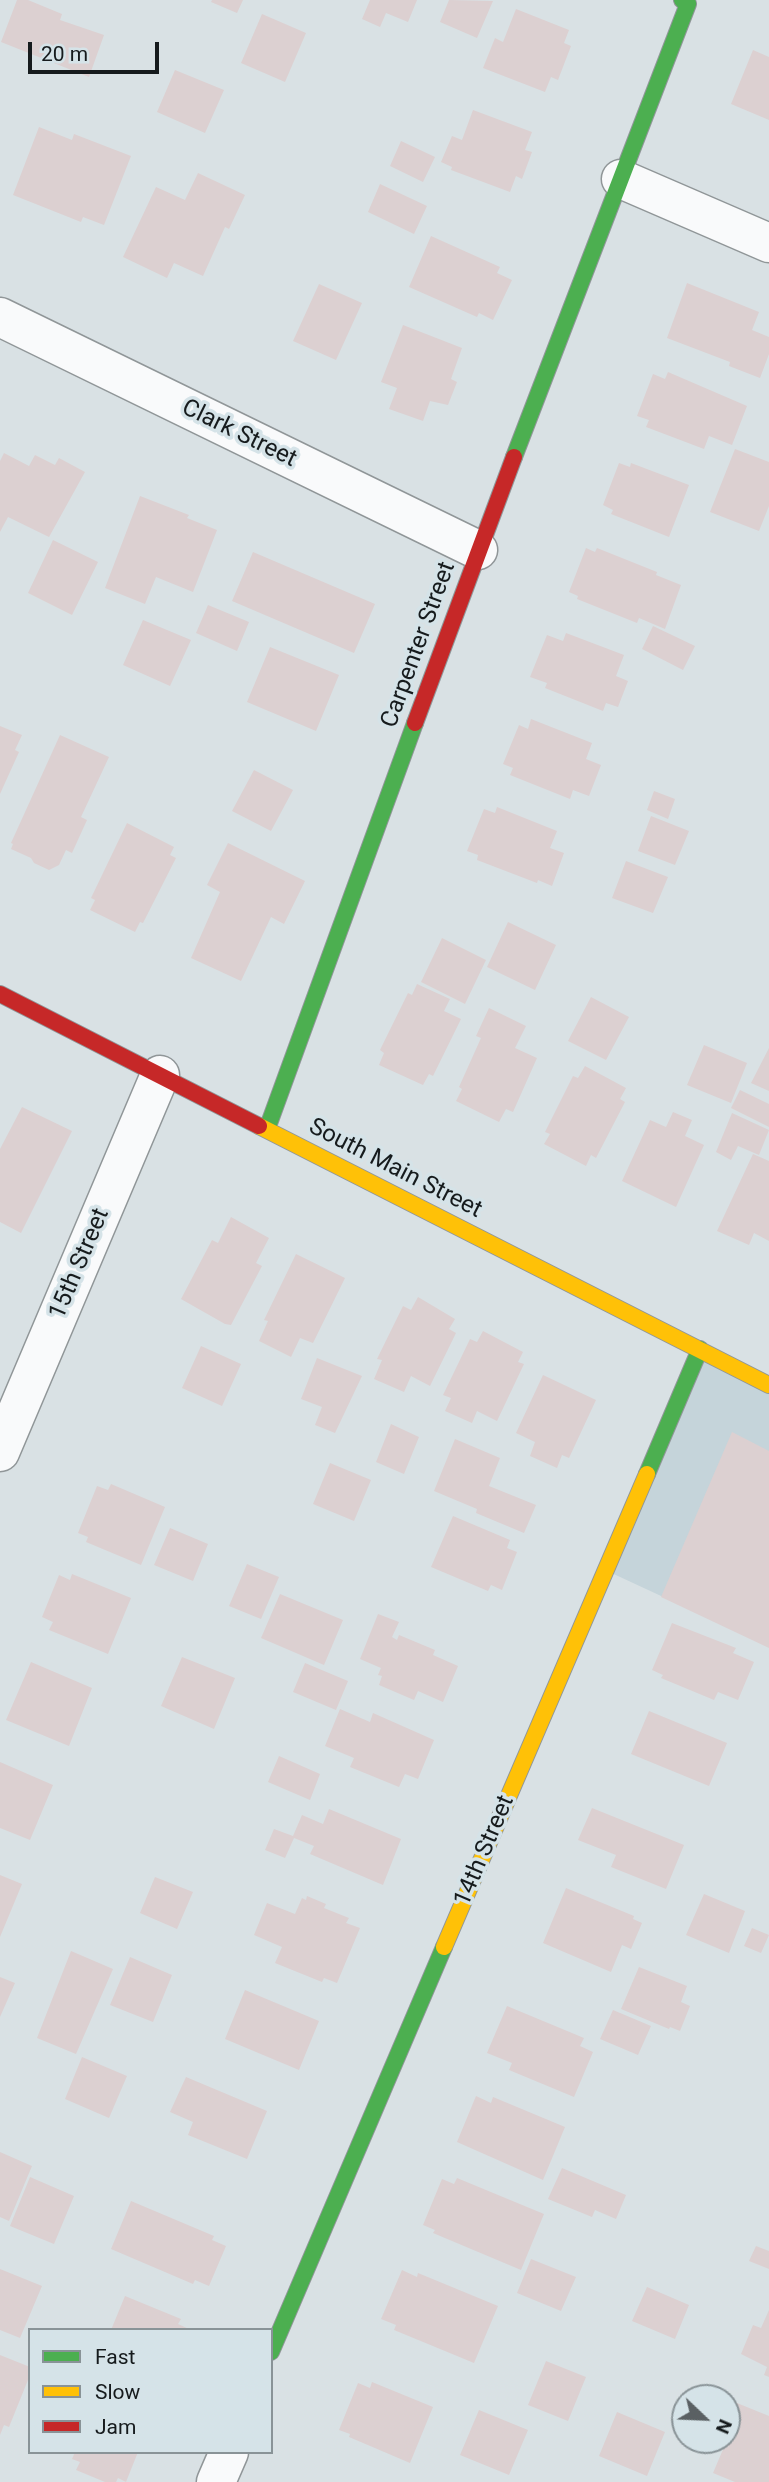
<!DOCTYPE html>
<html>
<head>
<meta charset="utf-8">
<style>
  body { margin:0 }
  #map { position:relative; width:769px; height:2482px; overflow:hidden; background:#d9e1e4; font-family:Roboto,sans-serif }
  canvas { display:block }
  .legend { position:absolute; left:28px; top:2328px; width:245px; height:126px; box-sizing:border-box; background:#d5e3e8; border:2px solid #899397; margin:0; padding:9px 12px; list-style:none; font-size:21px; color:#161b1d }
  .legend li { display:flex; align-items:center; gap:14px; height:35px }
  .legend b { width:35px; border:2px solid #899397 }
  .north { position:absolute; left:671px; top:2384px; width:70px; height:70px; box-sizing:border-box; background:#d5e3e8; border:2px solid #899397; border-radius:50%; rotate:113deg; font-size:19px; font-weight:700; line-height:28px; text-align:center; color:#161b1d }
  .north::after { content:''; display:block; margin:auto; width:24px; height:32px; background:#5a6063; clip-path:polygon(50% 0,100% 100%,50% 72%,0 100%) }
  .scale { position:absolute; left:28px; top:42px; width:131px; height:32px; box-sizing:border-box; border:4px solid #161b1d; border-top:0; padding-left:9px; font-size:21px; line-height:24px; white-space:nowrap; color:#161b1d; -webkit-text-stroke:5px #d5e3e8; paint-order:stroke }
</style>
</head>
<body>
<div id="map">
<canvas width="769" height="2482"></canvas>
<ul class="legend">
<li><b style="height:9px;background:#4caf50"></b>Fast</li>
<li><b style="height:9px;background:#ffc107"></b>Slow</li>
<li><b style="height:9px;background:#c62828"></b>Jam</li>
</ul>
<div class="north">N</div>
<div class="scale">20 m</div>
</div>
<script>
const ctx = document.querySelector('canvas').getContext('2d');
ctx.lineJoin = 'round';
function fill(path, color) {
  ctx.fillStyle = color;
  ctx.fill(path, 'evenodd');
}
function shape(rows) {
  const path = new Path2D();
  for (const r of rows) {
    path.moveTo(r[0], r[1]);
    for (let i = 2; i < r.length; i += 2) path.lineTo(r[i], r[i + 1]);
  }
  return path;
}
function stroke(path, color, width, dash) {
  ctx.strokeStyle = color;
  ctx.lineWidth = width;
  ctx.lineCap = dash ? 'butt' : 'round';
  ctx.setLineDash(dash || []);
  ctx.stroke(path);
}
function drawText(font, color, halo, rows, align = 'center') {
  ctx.font = font + ' Roboto,sans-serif';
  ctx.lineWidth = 7;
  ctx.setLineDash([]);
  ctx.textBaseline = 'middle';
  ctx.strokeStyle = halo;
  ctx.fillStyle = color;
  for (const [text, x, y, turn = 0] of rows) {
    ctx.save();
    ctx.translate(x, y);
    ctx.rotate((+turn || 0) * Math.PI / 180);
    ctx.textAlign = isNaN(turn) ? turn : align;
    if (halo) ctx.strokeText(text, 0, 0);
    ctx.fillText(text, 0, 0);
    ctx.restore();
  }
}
fill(shape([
  [700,1349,769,1385,769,1646,605,1570]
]), '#c5d4da');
fill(shape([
  [17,0,28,0,62,14,60,20,104,35,89,77,1,42],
  [212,0,243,0,237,13,211,2],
  [370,0,417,0,408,22,386,13,380,27,362,19],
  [449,0,493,1,477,38,440,22],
  [516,9,569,30,564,43,571,46,558,80,551,77,545,92,483,68,495,38,503,42],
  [262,14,306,33,285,82,241,63],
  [753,50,769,57,769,120,731,104],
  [175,70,224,90,205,133,157,112],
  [473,110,532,132,525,150,532,152,522,179,516,176,510,192,451,170,452,167,441,162,452,136,462,140],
  [39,127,72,140,74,134,131,156,104,225,83,217,81,222,13,195],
  [401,141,435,157,423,182,390,166],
  [198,173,245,195,229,229,225,227,203,276,174,263,167,278,123,257,156,187,185,200],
  [380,184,427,206,414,234,368,212],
  [431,236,500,267,497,273,512,280,493,320,479,313,477,317,409,287],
  [687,283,759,312,752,330,769,337,769,354,760,378,729,366,730,362,667,338],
  [319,284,362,303,336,360,293,341],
  [403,325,462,348,451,379,457,382,448,405,430,401,423,421,389,409,397,388,381,382],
  [668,372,747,406,732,445,709,436,704,449,646,427,649,420,637,416,653,374,665,379],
  [735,449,769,462,769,506,759,531,710,512],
  [4,453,29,466,35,455,55,465,59,458,85,472,49,537,8,517,0,532,0,461],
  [619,463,630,467,631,463,689,485,669,537,611,514,613,510,603,505],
  [140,496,189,515,187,518,217,530,193,592,156,577,145,604,105,588],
  [53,540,98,562,72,615,28,593],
  [586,548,595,552,597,548,657,572,656,575,681,585,665,629,639,618,637,623,577,599,578,596,569,592],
  [253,552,375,604,354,653,232,601],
  [208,605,249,622,237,651,196,633],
  [143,620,191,640,170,686,123,665],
  [653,626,695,646,683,670,642,649],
  [566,633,624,655,616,676,628,681,618,707,606,703,603,711,545,688,547,683,530,677,547,635,563,641],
  [270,647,339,675,316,731,247,702],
  [531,719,592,743,586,759,601,765,589,796,573,790,570,799,510,775,513,768,503,764,519,725,528,729],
  [0,726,22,735,15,750,19,752,0,794],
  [60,735,109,757,81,817,87,820,72,853,66,850,59,865,49,870,34,863,31,858,11,849,13,844,11,843],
  [254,770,293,790,271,831,232,811],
  [654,791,675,799,668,819,647,810],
  [497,807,557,831,550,848,564,853,552,886,538,880,537,883,477,860,478,855,467,851,484,809,495,813],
  [651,816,689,831,675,865,638,851],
  [127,823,174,847,170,855,176,858,143,923,140,922,135,932,90,910,95,900,91,898],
  [228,843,305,881,284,924,271,917,241,981,191,958,220,892,207,885],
  [626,861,668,877,653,913,612,898],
  [508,922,556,945,535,990,487,967],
  [442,938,486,960,465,1004,421,982],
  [417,984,450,999,444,1011,461,1019,433,1076,429,1074,423,1085,379,1065,384,1053,380,1050,408,993,412,995],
  [591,997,629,1017,606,1060,568,1041],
  [489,1008,526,1026,515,1048,537,1058,513,1112,506,1109,499,1122,456,1101,462,1089,459,1087,481,1038,476,1036],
  [704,1045,747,1063,731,1103,687,1085],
  [769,1048,769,1091,751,1083],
  [585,1066,626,1088,620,1099,625,1102,596,1158,591,1155,586,1166,544,1144,550,1134,545,1132,573,1076,578,1078],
  [740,1090,769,1104,769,1127,731,1108],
  [22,1107,72,1131,21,1233,0,1222,0,1149],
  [673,1112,692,1120,685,1136,704,1145,676,1207,622,1181,650,1120,666,1127],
  [732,1113,769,1130,759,1155,738,1146,731,1160,716,1152],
  [753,1154,769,1161,769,1241,754,1233,749,1245,717,1231],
  [231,1217,269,1238,256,1263,262,1266,231,1325,225,1324,181,1299,212,1240,218,1243],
  [296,1254,345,1278,313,1343,300,1338,291,1357,259,1341,268,1321,264,1320],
  [418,1297,455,1319,449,1329,456,1333,430,1386,411,1376,404,1392,374,1379,382,1360,377,1359,403,1306,411,1310],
  [483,1331,523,1352,518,1362,524,1364,497,1421,477,1411,472,1423,445,1411,451,1398,443,1395,470,1339,477,1342],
  [201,1346,241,1364,222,1406,182,1388],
  [317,1358,362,1376,335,1433,315,1425,322,1407,301,1399],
  [543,1375,596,1400,569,1458,562,1455,557,1468,530,1456,535,1442,516,1433],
  [391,1424,419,1437,404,1474,376,1462],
  [732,1432,769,1451,769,1648,661,1597],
  [455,1439,500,1458,489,1486,536,1505,524,1533,476,1513,477,1509,434,1491],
  [330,1463,371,1480,354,1521,313,1504],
  [111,1484,165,1507,141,1565,86,1542,88,1537,78,1533,97,1486,108,1490],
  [453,1516,510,1540,507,1548,517,1552,502,1590,491,1585,488,1591,431,1567],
  [170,1528,208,1544,193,1581,154,1565],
  [247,1564,279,1577,261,1619,229,1606],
  [72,1574,131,1598,108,1654,49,1630,53,1622,42,1617,59,1575,70,1580],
  [280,1594,343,1620,324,1665,261,1638],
  [378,1614,399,1622,392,1637,397,1640,399,1635,435,1650,433,1655,458,1666,443,1702,418,1691,414,1700,379,1685,382,1676,378,1675,381,1668,360,1659],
  [672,1623,736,1648,733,1653,754,1662,738,1700,718,1692,714,1700,661,1678,663,1675,652,1670],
  [182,1657,235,1678,214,1729,161,1706],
  [31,1662,92,1688,69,1746,6,1720],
  [305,1663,348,1681,336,1710,293,1692],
  [340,1709,370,1722,373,1713,434,1740,418,1779,405,1774,399,1787,350,1767,354,1758,325,1746],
  [649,1711,727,1743,709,1786,631,1754],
  [279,1756,320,1774,310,1800,268,1782],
  [0,1762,53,1785,30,1840,0,1828],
  [592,1808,684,1845,666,1889,611,1867,616,1855,578,1840],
  [329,1809,401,1839,383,1885,310,1854,314,1846,294,1838,285,1858,265,1850,274,1829,293,1836,302,1815,323,1824],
  [0,1875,22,1884,0,1937],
  [155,1877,193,1892,177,1929,140,1913],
  [566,1888,634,1916,633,1919,642,1923,631,1949,622,1945,611,1972,543,1943],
  [704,1894,745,1911,729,1953,686,1935],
  [307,1896,326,1904,324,1908,349,1918,346,1923,360,1928,337,1983,324,1978,322,1982,275,1963,282,1947,254,1935,267,1903,295,1914,302,1898,306,1900],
  [752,1928,769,1935,761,1953,744,1946],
  [71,1951,113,1969,76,2054,37,2038],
  [130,1957,172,1975,153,2022,110,2005],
  [639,1967,687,1986,681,2002,690,2006,680,2031,670,2027,669,2029,621,2009],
  [0,1977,15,1983,0,2017],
  [245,1990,319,2021,299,2070,225,2039],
  [507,2006,584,2038,580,2046,593,2052,574,2097,509,2070,512,2063,487,2053],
  [613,2010,651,2026,638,2055,600,2039],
  [82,2057,127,2076,109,2118,65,2099],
  [186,2077,267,2111,247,2159,188,2135,193,2122,170,2112],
  [476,2096,491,2103,493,2097,565,2127,543,2180,457,2142],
  [0,2152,32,2166,9,2221,0,2217],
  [562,2168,626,2195,616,2219,595,2210,592,2217,548,2199],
  [30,2177,74,2196,54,2244,10,2226],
  [457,2178,544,2214,521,2270,433,2233,435,2230,423,2225,442,2179,454,2184],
  [131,2201,214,2236,212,2240,226,2246,209,2286,195,2280,193,2284,111,2249],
  [756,2246,769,2251,769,2269,749,2261],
  [531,2259,576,2277,561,2311,517,2293],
  [0,2269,42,2286,20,2338,0,2330],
  [402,2270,417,2277,418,2273,498,2306,474,2363,394,2330,396,2325,381,2319],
  [647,2287,689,2305,675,2339,632,2321],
  [125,2296,181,2319,178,2324,191,2330,111,2330],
  [769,2310,769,2377,764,2375,767,2367,741,2354,753,2325,761,2328],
  [0,2355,30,2367,30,2375,9,2427,4,2425,0,2435],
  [546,2361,586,2377,568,2421,528,2405],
  [372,2382,433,2407,410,2463,349,2437,350,2434,339,2430,358,2383,370,2388],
  [727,2399,769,2416,769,2482,735,2482,713,2473,727,2440],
  [479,2410,528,2430,509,2475,460,2455],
  [617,2412,665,2432,647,2476,599,2456],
  [75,2452,138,2452,126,2482,118,2478,116,2482,105,2482,76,2470,80,2462,72,2459]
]), '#dcd0d1');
const street = shape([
  [621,179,769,243],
  [0,317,478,550],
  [0,1452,160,1075],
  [216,2482,229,2452]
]);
const fast = shape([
  [514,457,688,4,682,0],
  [267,1129,415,723],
  [647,1474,700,1349],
  [271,2352,444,1947]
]);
const slow = shape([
  [259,1126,769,1385],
  [444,1947,647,1474]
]);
const jam = shape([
  [415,723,514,457],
  [0,994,259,1126]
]);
stroke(street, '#909698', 41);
stroke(fast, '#909698', 18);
stroke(slow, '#909698', 18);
stroke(jam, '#909698', 18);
stroke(street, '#f9fafb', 38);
stroke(fast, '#4caf50', 16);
stroke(slow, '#ffc107', 16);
stroke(jam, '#c62828', 16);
drawText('24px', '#161b1d', '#d5e3e8', [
  ["Clark Street",239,434,26],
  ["Carpenter Street",419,645,-70],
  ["South Main Street",395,1169,27],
  ["15th Street",80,1264,-67],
  ["14th Street",485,1851,-67]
]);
</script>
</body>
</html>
